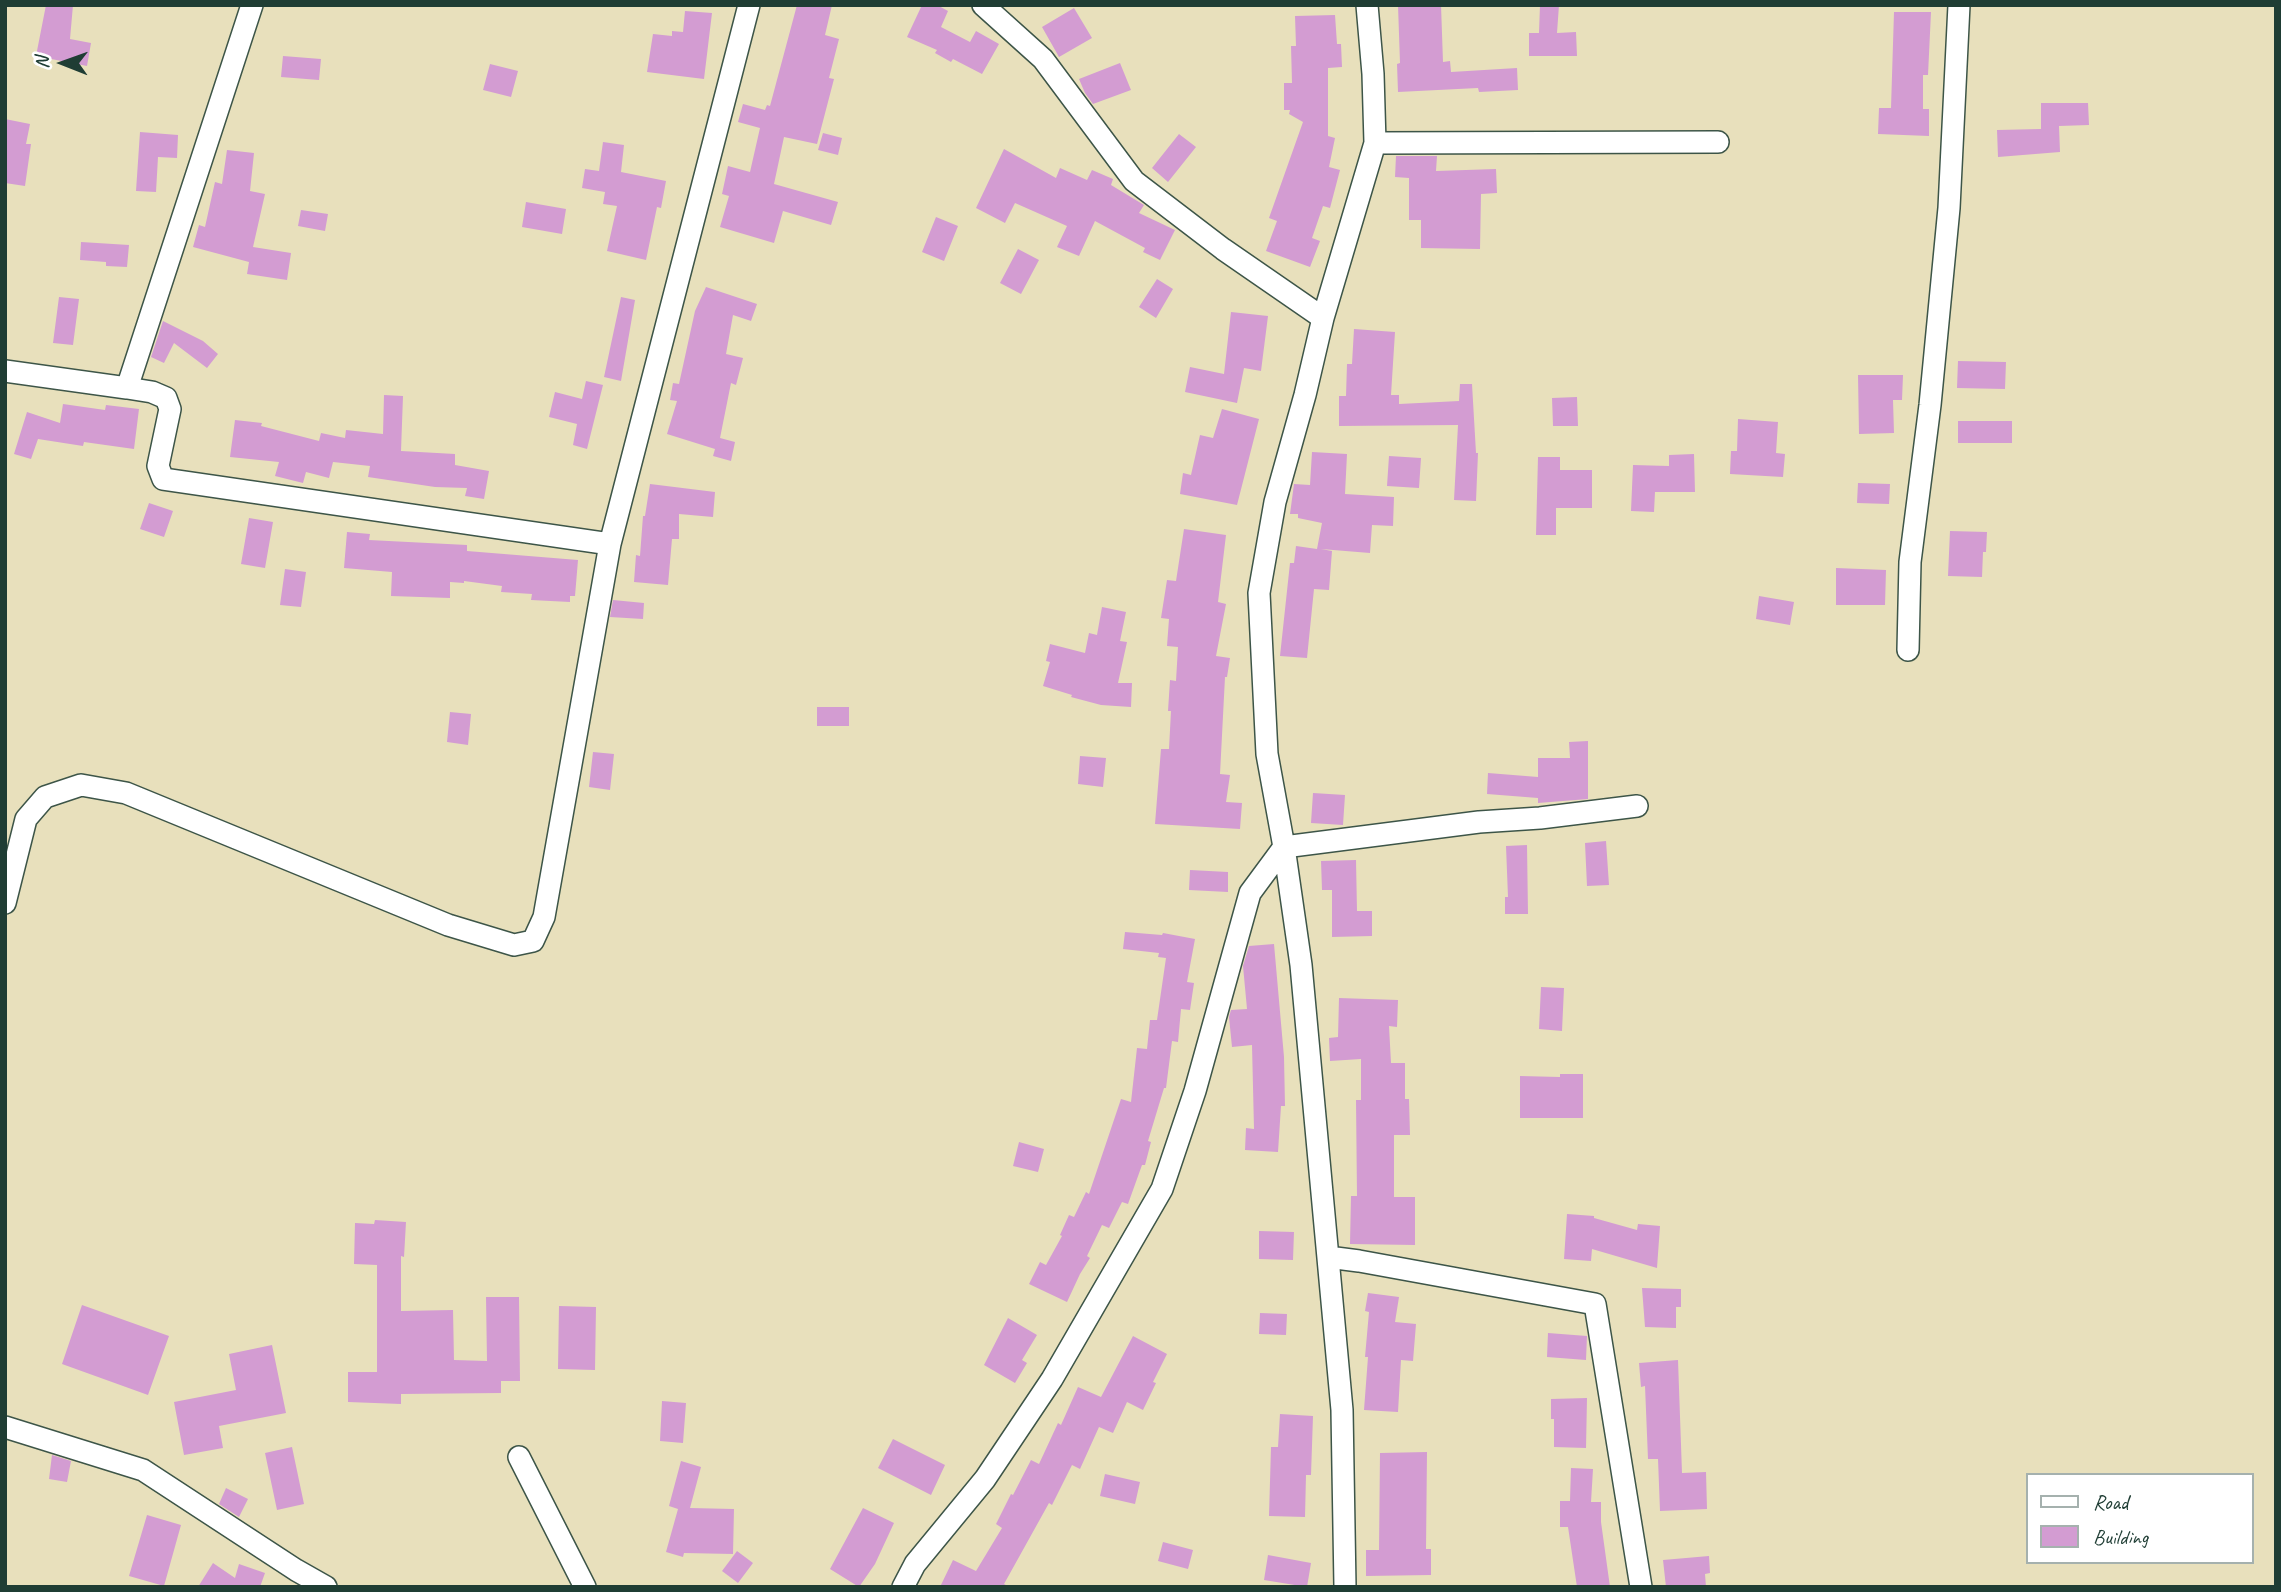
<!DOCTYPE html>
<html>
<head>
<meta charset="utf-8">
<style>
  body { margin:0 }
  #map { position:relative; width:2281px; height:1592px; overflow:hidden; background:#e8e0bc; font-family:Caveat,sans-serif }
  canvas { display:block }
  .frame { position:absolute; inset:0; border:7px solid #1f3d34; pointer-events:none }
  .legend { position:absolute; left:2026px; top:1473px; width:228px; height:91px; box-sizing:border-box; background:#fff; border:2px solid #a5b1ae; margin:0; padding:9px 12px; list-style:none; font-size:21px; color:#1f3d34 }
  .legend li { display:flex; align-items:center; gap:14px; height:35px }
  .legend b { width:35px; border:2px solid #a5b1ae }
  .north { position:absolute; left:28px; top:28px; width:70px; height:70px; -webkit-text-stroke:5px #fff; paint-order:stroke; rotate:271deg; font-size:19px; font-weight:700; line-height:28px; text-align:center; color:#1f3d34 }
  .north::after { content:''; display:block; margin:auto; width:24px; height:32px; background:#1f3d34; clip-path:polygon(50% 0,100% 100%,50% 72%,0 100%) }
</style>
</head>
<body>
<div id="map">
<canvas width="2281" height="1592"></canvas>
<div class="frame"></div>
<ul class="legend">
<li><b style="height:9px;background:#fff"></b>Road</li>
<li><b style="height:19px;background:#d39cd2"></b>Building</li>
</ul>
<div class="north">N</div>
</div>
<script>
const ctx = document.querySelector('canvas').getContext('2d');
ctx.lineJoin = 'round';
function fill(path, color) {
  ctx.fillStyle = color;
  ctx.fill(path, 'evenodd');
}
function shape(rows) {
  const path = new Path2D();
  for (const r of rows) {
    path.moveTo(r[0], r[1]);
    for (let i = 2; i < r.length; i += 2) path.lineTo(r[i], r[i + 1]);
  }
  return path;
}
function stroke(path, color, width, dash) {
  ctx.strokeStyle = color;
  ctx.lineWidth = width;
  ctx.lineCap = dash ? 'butt' : 'round';
  ctx.setLineDash(dash || []);
  ctx.stroke(path);
}
fill(shape([
  [46,5,73,5,70,39,91,43,87,66,36,56],
  [797,5,832,5,825,35,839,39,829,78,834,79,817,144,784,137,774,184,838,202,831,225,783,211,774,243,720,227,729,196,722,194,728,166,750,172,760,128,738,122,743,104,765,110,767,105,770,106],
  [922,5,937,5,948,11,941,27,970,42,976,31,999,44,982,74,953,59,951,62,935,53,937,50,907,37],
  [1398,5,1441,5,1443,62,1450,61,1451,72,1517,68,1518,90,1479,92,1478,88,1398,92,1397,64,1400,63],
  [1540,5,1559,5,1557,33,1576,32,1577,56,1529,56,1529,33,1539,33],
  [1074,8,1092,38,1059,57,1042,27],
  [685,11,712,13,704,79,647,72,653,34,672,36,672,31,683,32],
  [1894,12,1931,12,1928,75,1923,75,1923,109,1929,109,1929,136,1878,134,1879,108,1891,108],
  [1335,15,1337,44,1341,44,1342,67,1328,68,1328,136,1335,138,1329,167,1340,170,1330,208,1323,206,1312,238,1320,241,1310,267,1266,251,1277,221,1269,218,1303,122,1289,114,1290,110,1284,110,1284,83,1292,83,1291,46,1296,46,1295,16],
  [283,56,321,59,319,80,281,77],
  [1120,63,1131,90,1093,104,1085,93,1079,79],
  [490,64,518,71,511,97,483,90],
  [2041,103,2088,103,2089,125,2059,126,2060,152,1998,157,1997,130,2041,129],
  [5,119,30,124,26,144,31,144,25,186,5,183],
  [140,132,178,135,177,158,158,157,156,192,136,191],
  [823,133,842,138,838,155,818,150],
  [1179,134,1196,147,1168,182,1152,168],
  [603,142,624,145,621,172,666,181,661,208,657,207,646,260,607,251,617,206,603,204,605,192,582,188,585,169,599,171],
  [1004,149,1056,178,1060,168,1087,180,1092,170,1113,179,1111,185,1144,205,1139,213,1175,230,1160,260,1143,252,1145,248,1095,221,1079,256,1057,247,1067,226,1015,203,1005,223,976,208],
  [227,150,254,153,250,191,265,194,253,247,291,253,287,280,247,274,249,262,193,247,199,225,205,227,215,182,222,184],
  [1396,156,1437,156,1436,171,1496,169,1497,193,1481,194,1480,249,1421,248,1421,220,1409,220,1409,178,1395,177],
  [526,202,566,209,562,234,522,227],
  [301,210,328,214,325,231,298,226],
  [936,217,958,226,944,261,922,252],
  [81,242,129,245,127,267,106,266,106,262,80,260],
  [1018,249,1039,260,1021,294,1000,283],
  [1157,279,1173,289,1156,318,1139,307],
  [706,287,757,304,751,321,733,315,726,354,743,358,736,385,731,383,720,438,735,442,731,461,713,456,715,449,667,434,677,401,670,400,673,383,679,384,695,311],
  [59,297,79,299,73,345,53,343],
  [621,297,635,300,621,381,604,377],
  [1231,312,1268,316,1261,371,1244,368,1237,403,1185,392,1190,367,1224,374],
  [163,321,203,341,218,354,207,368,174,343,164,363,151,357],
  [1354,329,1395,332,1391,395,1399,395,1399,404,1459,401,1460,384,1472,384,1476,453,1478,453,1476,501,1454,500,1458,425,1339,426,1339,396,1346,396,1347,364,1352,364],
  [1958,361,2006,362,2005,389,1957,388],
  [1858,375,1903,375,1902,400,1893,400,1894,433,1859,434],
  [586,381,603,385,587,449,573,445,577,424,549,417,555,392,582,399],
  [384,395,403,396,401,451,455,454,455,465,489,471,484,499,465,496,467,488,435,487,368,477,370,466,333,462,329,478,306,472,303,483,275,476,279,462,230,457,235,420,262,423,261,426,319,441,321,433,345,438,346,430,383,434],
  [1577,397,1578,426,1553,426,1552,398],
  [63,404,105,410,106,405,139,409,134,449,84,442,83,446,38,439,31,459,14,454,27,412,60,423],
  [1222,409,1259,419,1237,505,1180,494,1183,473,1191,475,1200,435,1213,438],
  [1738,419,1778,422,1776,453,1785,454,1783,477,1730,474,1731,451,1737,451],
  [1958,421,2012,421,2012,443,1958,443],
  [1312,452,1347,454,1345,494,1394,497,1393,526,1372,525,1370,553,1321,549,1332,551,1329,590,1314,589,1307,658,1280,656,1290,563,1294,563,1296,546,1317,549,1322,523,1298,518,1298,514,1290,514,1294,484,1310,485],
  [1694,454,1695,492,1655,492,1654,512,1631,511,1633,465,1669,466,1669,455],
  [1389,456,1421,458,1419,488,1387,486],
  [1538,457,1560,457,1560,470,1592,470,1592,508,1556,508,1556,535,1536,535],
  [1858,483,1890,484,1889,504,1857,503],
  [650,484,715,492,713,517,679,514,679,539,672,539,668,585,634,582,636,555,640,556,643,516,645,516],
  [149,503,173,511,164,537,140,529],
  [249,518,273,522,265,568,241,564],
  [1184,529,1226,535,1218,602,1226,604,1216,656,1230,658,1227,677,1225,677,1220,774,1230,775,1226,802,1242,803,1240,829,1155,824,1161,749,1169,749,1171,711,1168,711,1170,680,1176,681,1178,647,1167,646,1169,619,1161,618,1167,580,1176,581],
  [1950,531,1987,532,1986,552,1983,552,1982,577,1948,576],
  [347,532,370,534,369,540,467,545,467,551,578,560,575,596,570,596,570,602,531,600,532,594,501,592,502,586,464,581,464,583,450,582,450,598,391,596,392,572,344,568],
  [1836,568,1886,570,1885,605,1836,605],
  [285,569,306,572,301,607,280,605],
  [1759,596,1794,602,1790,625,1756,619],
  [613,600,644,603,643,619,610,617],
  [1102,607,1126,612,1120,641,1127,642,1118,683,1132,683,1131,707,1101,705,1071,697,1072,695,1043,686,1050,662,1046,661,1050,644,1085,653,1089,633,1097,635],
  [817,707,849,707,849,726,817,726],
  [450,712,471,714,468,745,447,742],
  [1588,741,1588,799,1538,803,1538,798,1487,794,1488,773,1538,777,1538,758,1570,758,1569,742],
  [593,752,614,754,610,790,589,787],
  [1080,756,1106,758,1103,787,1078,784],
  [1313,793,1345,795,1343,825,1311,823],
  [1606,841,1609,885,1587,886,1585,843],
  [1527,845,1528,914,1505,914,1505,897,1508,897,1506,846],
  [1356,860,1357,911,1372,911,1372,936,1332,937,1332,890,1322,890,1321,861],
  [1190,870,1228,872,1228,892,1189,890],
  [1125,932,1162,935,1163,933,1195,939,1187,982,1194,983,1190,1010,1181,1009,1178,1042,1172,1041,1166,1088,1164,1088,1148,1141,1151,1142,1145,1165,1142,1165,1128,1204,1122,1202,1109,1228,1102,1225,1087,1256,1090,1258,1080,1274,1067,1302,1029,1284,1040,1262,1046,1265,1062,1236,1060,1235,1069,1215,1074,1217,1086,1192,1089,1194,1121,1099,1131,1102,1137,1048,1147,1049,1150,1020,1157,1020,1166,958,1158,957,1159,953,1123,949],
  [1274,944,1284,1057,1285,1106,1281,1106,1278,1152,1245,1150,1246,1128,1254,1129,1252,1045,1232,1047,1229,1017,1231,1010,1247,1009,1243,966,1249,946],
  [1541,987,1564,988,1562,1031,1539,1029],
  [1339,998,1398,1000,1397,1027,1389,1026,1391,1063,1405,1063,1405,1099,1409,1099,1410,1135,1394,1135,1394,1197,1415,1197,1415,1245,1350,1244,1351,1196,1357,1196,1356,1100,1361,1100,1361,1059,1330,1061,1329,1038,1338,1037],
  [1560,1074,1583,1074,1583,1118,1520,1118,1520,1076,1560,1077],
  [1019,1142,1044,1149,1038,1172,1013,1166],
  [1567,1214,1594,1216,1594,1218,1637,1230,1638,1224,1660,1226,1657,1268,1592,1249,1591,1261,1564,1259],
  [375,1220,406,1222,404,1257,401,1256,401,1311,453,1310,454,1360,487,1361,486,1297,519,1297,520,1381,501,1381,501,1393,401,1394,401,1404,348,1402,348,1372,377,1372,377,1265,354,1264,355,1223,374,1224],
  [1259,1231,1294,1232,1293,1260,1259,1259],
  [1642,1288,1681,1289,1681,1307,1676,1307,1676,1328,1645,1327],
  [1368,1293,1399,1297,1395,1322,1416,1324,1413,1361,1401,1360,1398,1412,1364,1410,1368,1357,1365,1357,1369,1312,1365,1311],
  [82,1305,169,1336,148,1395,62,1364],
  [559,1306,596,1307,595,1370,558,1369],
  [1260,1313,1287,1314,1286,1335,1259,1334],
  [1008,1318,1037,1335,1022,1360,1027,1363,1015,1383,984,1365],
  [1548,1333,1587,1336,1586,1360,1547,1357],
  [1133,1336,1167,1354,1153,1382,1156,1383,1143,1410,1127,1402,1113,1433,1099,1427,1080,1469,1072,1465,1052,1505,1049,1503,1004,1584,1010,1587,940,1587,953,1560,976,1571,1002,1528,996,1524,1011,1494,1013,1495,1031,1460,1039,1464,1058,1423,1061,1425,1078,1387,1101,1397],
  [272,1345,286,1413,219,1426,223,1448,184,1455,174,1402,236,1390,229,1354],
  [1678,1360,1682,1473,1706,1472,1707,1509,1660,1511,1658,1459,1648,1459,1645,1386,1641,1387,1639,1363],
  [1587,1398,1586,1448,1554,1447,1554,1419,1551,1419,1551,1399],
  [662,1401,686,1403,683,1443,660,1441],
  [1280,1414,1313,1416,1311,1475,1306,1475,1305,1517,1269,1516,1271,1447,1278,1447],
  [893,1439,945,1465,931,1495,878,1468],
  [292,1447,304,1504,277,1510,265,1453],
  [1427,1452,1426,1549,1431,1549,1431,1575,1366,1576,1366,1550,1379,1550,1380,1453],
  [52,1455,71,1461,67,1482,49,1479],
  [681,1461,701,1467,690,1508,734,1509,733,1554,684,1553,683,1557,666,1552,678,1509,669,1506],
  [1571,1468,1593,1469,1591,1502,1601,1502,1601,1522,1610,1587,1577,1587,1568,1527,1560,1527,1560,1501,1570,1501],
  [1105,1474,1140,1482,1135,1504,1100,1496],
  [226,1488,248,1499,239,1517,219,1504],
  [863,1508,894,1523,875,1564,859,1587,830,1569],
  [147,1515,181,1525,164,1586,129,1576],
  [1163,1542,1193,1550,1188,1569,1158,1561],
  [737,1551,753,1563,738,1583,722,1571],
  [1268,1555,1311,1563,1307,1587,1264,1580],
  [1709,1556,1710,1573,1705,1574,1706,1587,1666,1587,1663,1560],
  [213,1563,235,1578,239,1564,265,1573,260,1587,198,1587]
]), '#d39cd2');
const minor = shape([
  [983,5,1043,59,1134,181,1223,249,1323,318],
  [1375,143,1718,142],
  [5,371,127,388,252,5],
  [127,388,152,392,166,398,170,409,158,466,163,479,610,544],
  [1908,650,1910,562,1930,405,1949,208,1959,5],
  [5,903,26,819,45,797,81,785,126,793,448,925,514,945,533,941,544,917,610,544,749,5],
  [1328,1257,1359,1261,1595,1304,1641,1587],
  [5,1427,143,1470,296,1570,326,1587],
  [519,1457,585,1587],
  [903,1587,915,1564,985,1479,1052,1379,1162,1189,1195,1091,1250,893,1284,847,1267,754,1259,593,1275,502,1305,395,1323,318,1375,143,1373,74,1367,5],
  [1345,1587,1342,1410,1301,965,1284,847,1479,822,1540,818,1637,806]
]);
stroke(minor, '#3d5548', 24);
stroke(minor, '#fff', 21);
</script>
</body>
</html>
